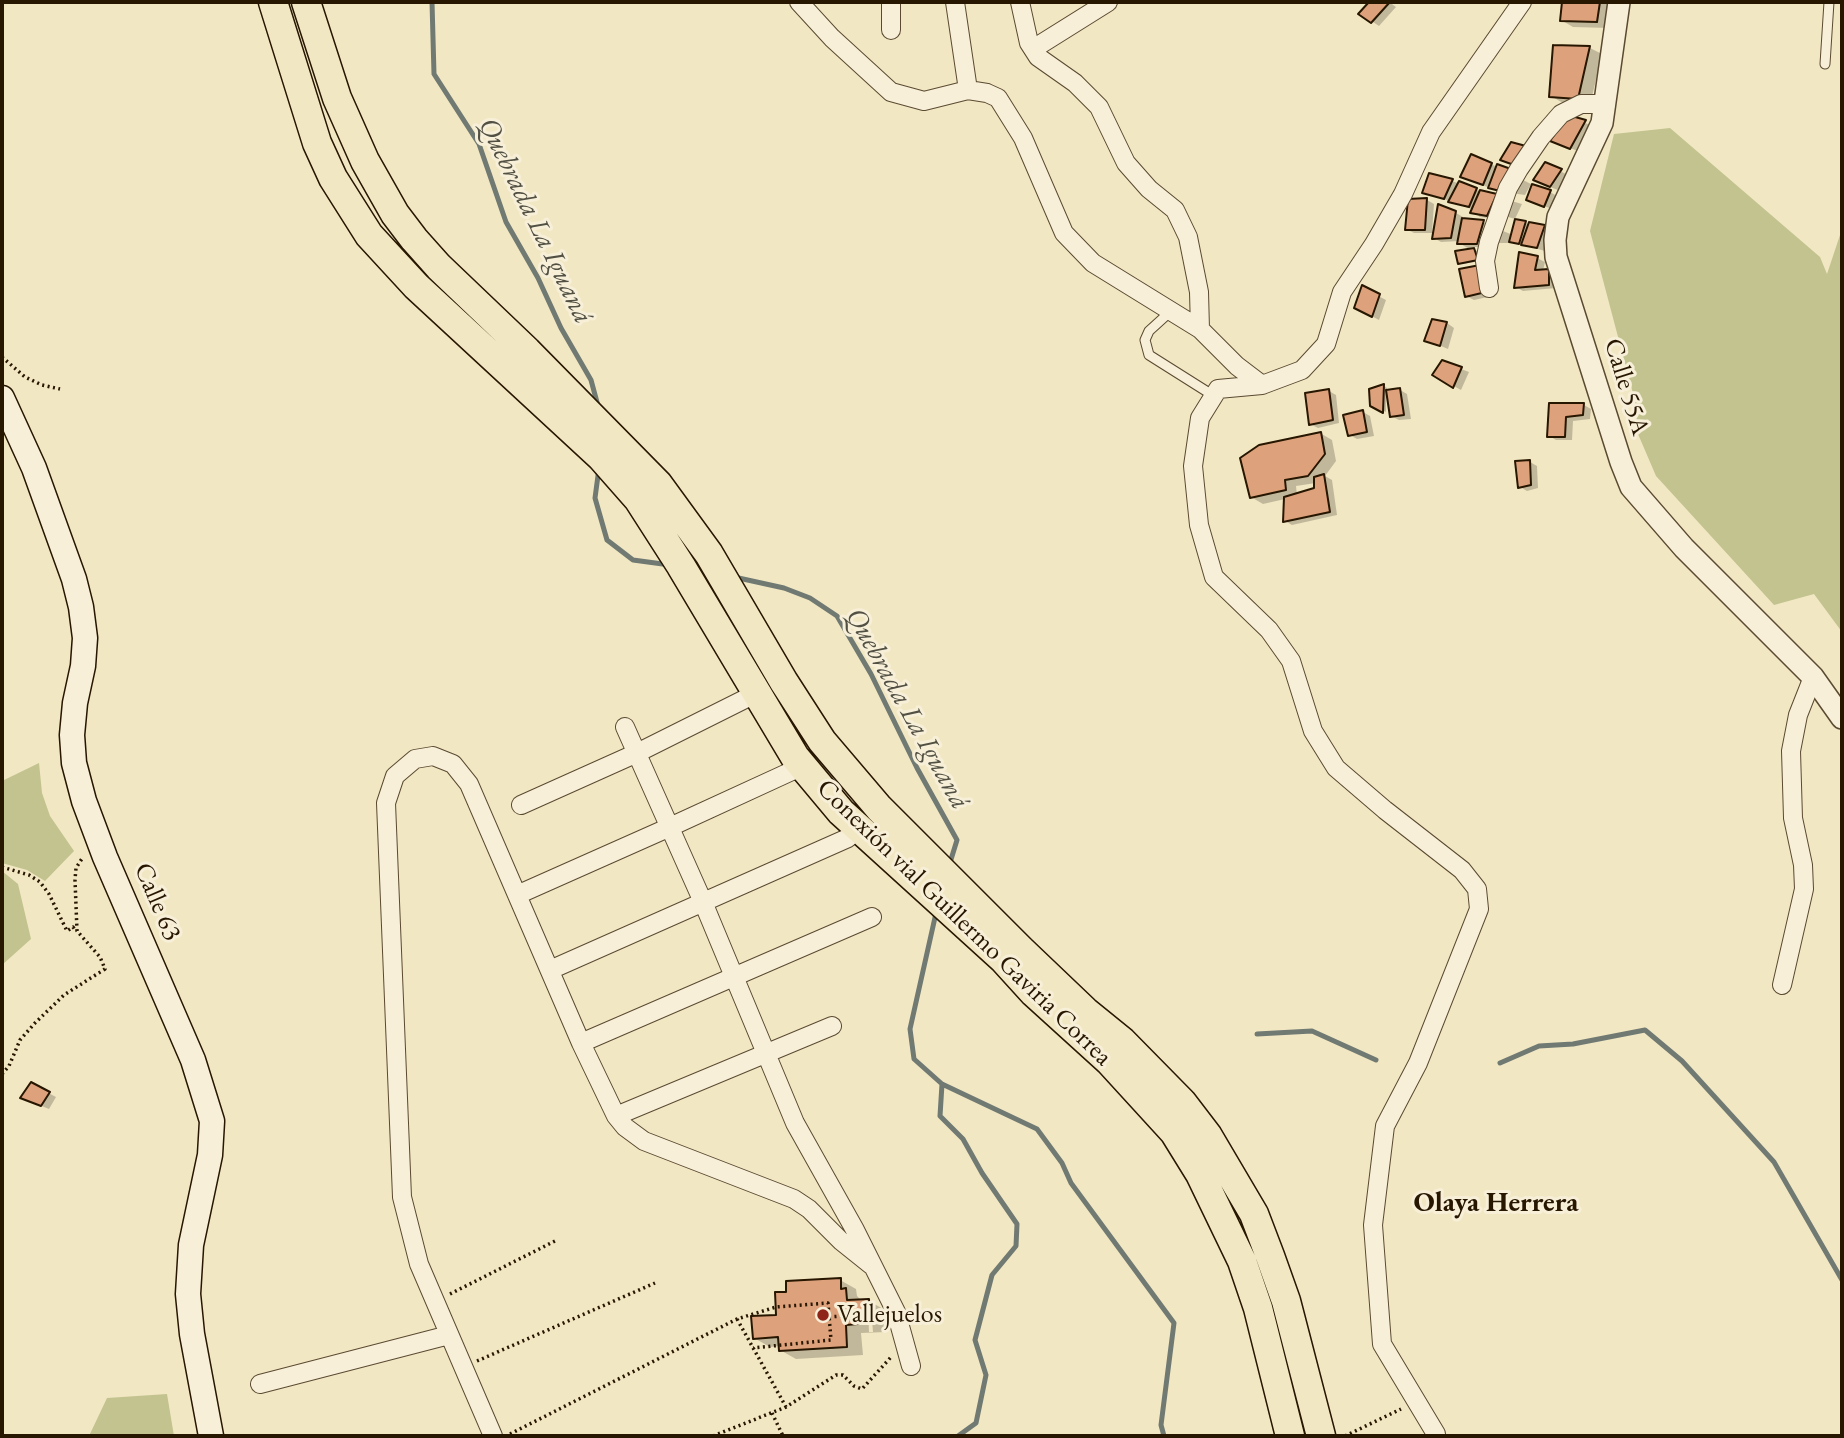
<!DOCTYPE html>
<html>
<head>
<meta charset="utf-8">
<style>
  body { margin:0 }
  #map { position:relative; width:1844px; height:1438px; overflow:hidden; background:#f2e7c3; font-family:"EB Garamond",serif }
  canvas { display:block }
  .frame { position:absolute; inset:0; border:4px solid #271600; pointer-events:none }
</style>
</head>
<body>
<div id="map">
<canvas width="1844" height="1438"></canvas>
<div class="frame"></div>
</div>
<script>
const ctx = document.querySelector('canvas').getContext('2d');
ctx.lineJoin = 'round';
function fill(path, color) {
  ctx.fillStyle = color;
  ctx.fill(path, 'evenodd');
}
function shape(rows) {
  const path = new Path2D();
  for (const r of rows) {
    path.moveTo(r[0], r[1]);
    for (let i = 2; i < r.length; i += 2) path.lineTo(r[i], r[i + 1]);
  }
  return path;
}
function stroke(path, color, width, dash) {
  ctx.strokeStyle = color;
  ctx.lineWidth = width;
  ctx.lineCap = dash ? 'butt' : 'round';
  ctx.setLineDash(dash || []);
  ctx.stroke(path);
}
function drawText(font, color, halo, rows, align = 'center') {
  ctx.font = font + ' "EB Garamond",serif';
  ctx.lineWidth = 6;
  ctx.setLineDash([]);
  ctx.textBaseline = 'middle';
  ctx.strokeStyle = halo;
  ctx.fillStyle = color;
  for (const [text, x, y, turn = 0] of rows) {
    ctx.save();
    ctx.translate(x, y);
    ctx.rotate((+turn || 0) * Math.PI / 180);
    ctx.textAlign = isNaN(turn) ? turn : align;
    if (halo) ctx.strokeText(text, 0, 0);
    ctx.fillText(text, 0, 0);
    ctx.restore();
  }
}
fill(shape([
  [1670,128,1820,257,1827,274,1842,229,1842,632,1814,594,1774,605,1656,476,1638,434,1635,401,1590,231,1614,134],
  [39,763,42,793,50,816,74,851,45,881,27,870,2,863,2,781],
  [2,871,18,884,31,939,2,965],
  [167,1394,174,1436,89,1436,107,1398]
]), '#c2c38f');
fill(shape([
  [1371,2,1389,2,1396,7,1379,26,1361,14],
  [1564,2,1612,2,1609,28,1573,27,1561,20],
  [1554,47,1590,48,1602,54,1590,105,1563,103,1551,96],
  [1569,117,1593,126,1578,151,1559,144],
  [1491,164,1531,184,1525,195,1497,191,1463,177],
  [1546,164,1568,175,1558,190,1542,184],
  [1452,181,1504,200,1495,219,1480,217,1473,212,1474,210,1424,192],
  [1550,192,1557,196,1552,209,1528,200],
  [1427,200,1434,204,1432,232,1435,233,1456,213,1463,217,1462,220,1483,222,1490,226,1484,247,1470,247,1477,251,1480,261,1463,264,1459,262,1471,250,1459,243,1460,241,1441,242,1434,238,1435,233,1414,233,1406,229],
  [1508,200,1522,204,1515,219,1505,216],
  [1525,223,1551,231,1545,251,1509,241,1509,243,1496,243,1498,229,1513,235],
  [1537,258,1545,262,1543,271,1549,271,1556,275,1556,288,1523,291,1516,287],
  [1487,271,1492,296,1474,300,1466,296],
  [1363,288,1386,300,1379,320,1364,312],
  [1433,321,1447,323,1454,328,1448,349,1427,340],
  [1443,362,1469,372,1461,390,1434,375],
  [1384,386,1387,388,1387,392,1400,390,1407,394,1411,419,1399,420,1391,416,1388,395,1386,395,1386,412,1372,405],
  [1329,391,1336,395,1339,423,1318,428,1310,424],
  [1551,405,1584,405,1591,409,1590,419,1573,421,1572,440,1556,440,1549,436],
  [1363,412,1370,416,1374,436,1357,439,1350,435],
  [1320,433,1332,440,1336,461,1325,476,1332,480,1337,515,1292,525,1285,521,1285,499,1263,504,1251,497],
  [1316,483,1316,489,1297,495,1296,486],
  [1530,462,1537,466,1538,488,1527,491,1520,487],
  [31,1084,56,1097,49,1109,22,1098],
  [840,1280,856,1289,857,1296,862,1301,869,1301,885,1310,886,1332,861,1333,863,1355,796,1359,780,1350,780,1346,770,1347,754,1338,778,1317,788,1293],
  [868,1308,871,1308,873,1332,869,1332]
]), '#0003');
stroke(shape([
  [432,2,434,74,479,144,506,222,538,278,561,328,591,380,598,406],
  [599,468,595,498,607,540,633,560,670,565],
  [734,577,784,588,810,598,837,616,871,674,917,768,957,840,949,866],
  [936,913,910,1029,914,1059,942,1084,1037,1129,1062,1163,1071,1183,1174,1323,1161,1425,1164,1436],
  [1257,1034,1312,1031,1376,1060],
  [1500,1063,1539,1046,1573,1044,1645,1030,1682,1061,1774,1162,1842,1280],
  [942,1084,940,1116,963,1139,982,1173,1017,1224,1016,1246,992,1275,975,1340,986,1375,976,1423,958,1436]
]), '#707a73', 5);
const building = shape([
  [1369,2,1390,2,1371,23,1358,14,1369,2],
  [1562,2,1600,2,1597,22,1560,21,1562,2],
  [1553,45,1590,46,1578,99,1549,97,1553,45],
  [1568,115,1586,120,1570,149,1550,141,1568,115],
  [1511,142,1526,146,1514,165,1500,160,1511,142],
  [1471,154,1492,163,1483,185,1460,177,1471,154],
  [1545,162,1562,169,1550,187,1533,180,1545,162],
  [1497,164,1511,169,1500,191,1488,188,1497,164],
  [1429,173,1453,179,1444,199,1422,193,1429,173],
  [1459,181,1477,188,1469,207,1448,202,1459,181],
  [1532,184,1551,190,1544,207,1526,200,1532,184],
  [1480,190,1497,194,1487,216,1470,213,1480,190],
  [1427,198,1425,230,1405,230,1408,199,1427,198],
  [1438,204,1456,211,1451,238,1432,239,1438,204],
  [1462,218,1484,220,1477,244,1457,244,1462,218],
  [1515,219,1526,221,1519,244,1509,242,1515,219],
  [1529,222,1545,225,1537,248,1521,245,1529,222],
  [1474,248,1478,260,1458,264,1455,251,1474,248],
  [1519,252,1538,256,1535,270,1549,269,1549,285,1514,288,1519,252],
  [1480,265,1486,292,1465,297,1459,269,1480,265],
  [1362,285,1380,294,1372,317,1354,308,1362,285],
  [1432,319,1447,322,1440,346,1424,341,1432,319],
  [1442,360,1462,367,1453,388,1432,375,1442,360],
  [1384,384,1383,413,1370,406,1369,389,1384,384],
  [1400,388,1404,415,1390,417,1386,390,1400,388],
  [1329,389,1333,420,1309,425,1305,393,1329,389],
  [1549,403,1584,403,1583,415,1566,417,1565,437,1547,437,1549,403],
  [1363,410,1367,432,1348,436,1343,415,1363,410],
  [1321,432,1325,454,1308,476,1285,480,1286,490,1250,498,1240,458,1259,445,1321,432],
  [1530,460,1531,485,1518,488,1515,461,1530,460],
  [1324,474,1330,512,1283,522,1284,497,1314,488,1314,477,1324,474],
  [31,1082,50,1092,41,1106,20,1098,31,1082],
  [841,1278,841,1289,846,1288,847,1300,869,1299,870,1323,846,1325,847,1347,779,1351,778,1337,753,1339,751,1316,776,1315,775,1292,786,1292,786,1281,841,1278]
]);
fill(building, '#dda17c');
stroke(building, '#271600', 2);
const service = shape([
  [1825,64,1829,2],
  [1171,311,1149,331,1145,340,1149,355,1214,396]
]);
const minor = shape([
  [799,2,832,38,891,92,924,101,968,90,987,93,998,98,1023,138,1064,233,1093,263,1200,329,1237,366,1262,385],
  [891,2,891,30],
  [955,2,968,90],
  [1020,2,1029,43,1038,57,1075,83,1099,107,1126,163,1149,189,1175,210,1188,237,1199,292,1200,329],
  [1033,49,1108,2],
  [1489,288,1485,261,1489,242,1508,188,1519,169,1541,137,1561,114,1581,104,1606,104],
  [625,727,703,902,795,1123,855,1230,896,1312,911,1366],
  [521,805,637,753,747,698],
  [517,895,670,827,794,770],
  [550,970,848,838],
  [1782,985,1804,889,1803,865,1793,818,1791,751,1798,715,1813,677],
  [581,1043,872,917],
  [616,1116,832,1026],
  [260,1384,449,1335],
  [1436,1434,1382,1344,1373,1225,1385,1126,1418,1063,1479,909,1477,889,1462,870,1385,810,1336,768,1313,731,1291,661,1269,630,1214,577,1199,525,1193,466,1200,418,1218,389,1262,385,1302,370,1326,344,1342,292,1374,244,1403,194,1431,132,1522,2],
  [493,1436,419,1264,402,1197,386,803,395,776,415,759,433,756,453,764,469,784,581,1043,616,1116,625,1127,644,1141,794,1199,809,1209,841,1241,871,1265]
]);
const tertiary = shape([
  [1619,2,1602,123,1558,217,1555,240,1556,257,1621,462,1631,487,1684,548,1813,677,1842,718]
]);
const secondary = shape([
  [2,398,34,468,74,579,81,607,85,638,83,666,75,703,72,735,74,763,84,801,105,857,193,1060,212,1121,210,1155,191,1245,188,1294,192,1334,211,1436]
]);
const trunk = shape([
  [273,2,317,143,333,178,369,235,416,286,601,457,638,499,681,566,795,757,841,812,1004,960,1034,993,1110,1062,1174,1132,1200,1174,1242,1261,1258,1308,1290,1436],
  [306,2,337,98,365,161,395,214,414,239,439,267,527,351,658,484,709,554,784,682,822,741,879,808,1021,950,1085,1011,1122,1041,1182,1102,1208,1136,1254,1214,1270,1256,1286,1301,1321,1436]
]);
stroke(service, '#5a4a31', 11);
stroke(minor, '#5a4a31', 20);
stroke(tertiary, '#5a4a31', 24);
stroke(secondary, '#271600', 27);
stroke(trunk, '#271600', 31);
stroke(shape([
  [2,357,25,377,42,385,60,389],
  [2,867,29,875,40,882,49,894,67,931,73,927,75,930],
  [2,1074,9,1066,20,1040,35,1023,64,995,105,969,100,957,77,931,75,880,76,868,83,857],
  [450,1294,555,1241],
  [829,1317,880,1313],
  [737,1319,786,1407],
  [477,1361,655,1283],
  [772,1413,783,1436],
  [510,1434,737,1319,776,1307,828,1303,831,1340,753,1348],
  [713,1436,786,1407,836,1375,843,1375,854,1386,862,1389,892,1356],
  [1345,1436,1401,1409]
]), '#271600', 3.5, [2, 3.5]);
stroke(service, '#f7efd8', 9);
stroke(minor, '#f7efd8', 18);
stroke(tertiary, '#f7efd8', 21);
stroke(secondary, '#f7efd8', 24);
stroke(trunk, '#f2e7c3', 28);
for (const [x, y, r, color] of [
  [823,1315,7,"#8f2418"]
]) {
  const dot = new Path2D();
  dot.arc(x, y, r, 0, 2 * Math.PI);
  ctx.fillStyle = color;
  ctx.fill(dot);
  stroke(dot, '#f7efd8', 2.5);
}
drawText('26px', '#271600', '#f7efd8', [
  ["Calle 55A",1626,387,73],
  ["Calle 63",157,902,67],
  ["Conexión vial Guillermo Gaviria Correa",964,923,44]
]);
drawText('26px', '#271600', '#f7efd8', [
  ["Vallejuelos",837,1315]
], 'left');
drawText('italic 28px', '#515043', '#f7efd8', [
  ["Quebrada La Iguaná",535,221,64],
  ["Quebrada La Iguaná",907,709,61]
]);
drawText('bold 28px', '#271600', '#f7efd8', [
  ["Olaya Herrera",1496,1203]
]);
</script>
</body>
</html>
